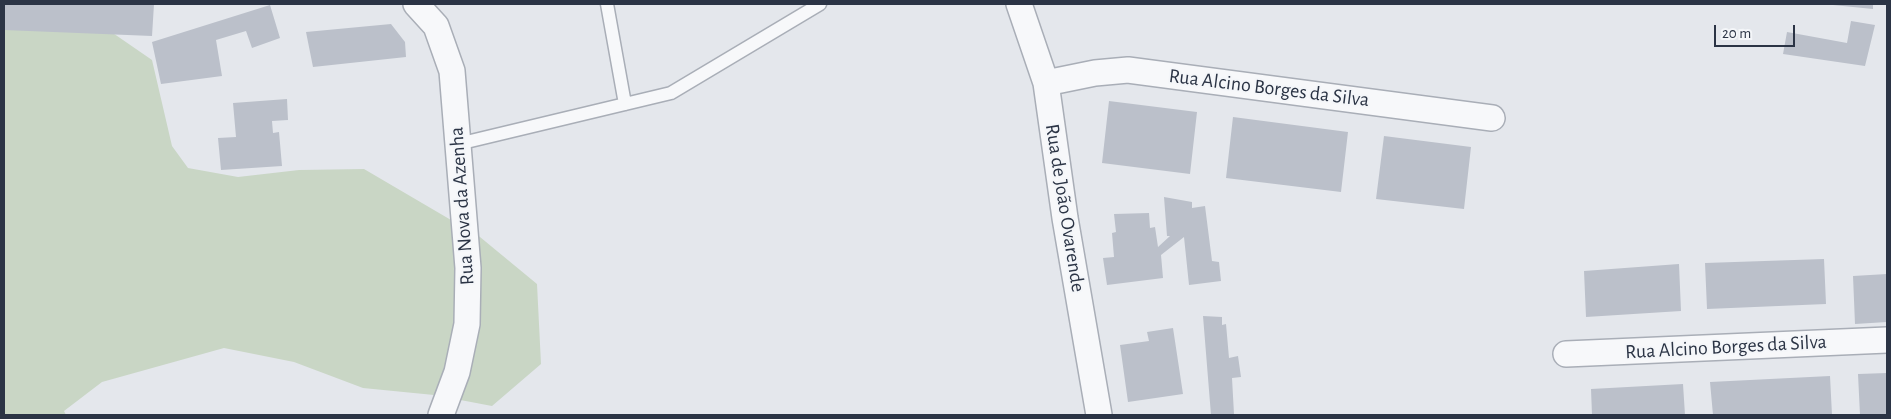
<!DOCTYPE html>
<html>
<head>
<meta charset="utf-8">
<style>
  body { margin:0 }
  #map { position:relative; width:1891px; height:419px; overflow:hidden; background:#e4e7ec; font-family:"Alegreya Sans",sans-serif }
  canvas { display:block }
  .frame { position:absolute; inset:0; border:5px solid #2b3445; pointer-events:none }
  .scale { position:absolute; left:1714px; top:25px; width:81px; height:22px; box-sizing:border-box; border:2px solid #2b3445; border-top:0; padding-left:6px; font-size:15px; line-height:18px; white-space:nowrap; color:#2b3445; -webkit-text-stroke:4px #f4f6f9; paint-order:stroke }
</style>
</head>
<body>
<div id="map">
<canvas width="1891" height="419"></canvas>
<div class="frame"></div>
<div class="scale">20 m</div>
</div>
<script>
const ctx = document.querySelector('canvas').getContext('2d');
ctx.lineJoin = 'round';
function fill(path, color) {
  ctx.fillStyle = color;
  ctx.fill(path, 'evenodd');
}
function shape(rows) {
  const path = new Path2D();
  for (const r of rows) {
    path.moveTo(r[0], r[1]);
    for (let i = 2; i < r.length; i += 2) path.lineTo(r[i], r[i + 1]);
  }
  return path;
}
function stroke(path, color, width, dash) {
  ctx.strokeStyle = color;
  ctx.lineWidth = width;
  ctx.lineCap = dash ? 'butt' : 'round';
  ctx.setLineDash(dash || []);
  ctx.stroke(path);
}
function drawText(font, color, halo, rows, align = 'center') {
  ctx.font = font + ' "Alegreya Sans",sans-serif';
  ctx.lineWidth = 4;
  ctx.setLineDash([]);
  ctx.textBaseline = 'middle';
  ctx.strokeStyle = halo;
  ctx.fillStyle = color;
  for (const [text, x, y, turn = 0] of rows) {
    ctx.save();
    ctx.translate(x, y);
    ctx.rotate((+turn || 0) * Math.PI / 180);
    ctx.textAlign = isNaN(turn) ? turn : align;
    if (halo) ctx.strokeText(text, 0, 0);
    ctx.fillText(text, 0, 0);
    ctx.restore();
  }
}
fill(shape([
  [4,4,41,4,55,14,107,29,152,60,172,146,188,168,238,177,299,170,364,169,480,237,537,284,541,364,492,406,434,395,363,388,294,362,224,348,102,382,64,411,66,415,4,415]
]), '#c9d6c5');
fill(shape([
  [4,4,154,4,152,36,4,30],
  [1833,4,1873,4,1873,9,1833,5],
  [270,5,280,38,252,48,246,31,216,40,222,76,161,84,152,42],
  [1851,21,1875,25,1865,66,1783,54,1787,32,1847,43],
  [391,24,405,42,406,57,313,67,306,32],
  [287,99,288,120,272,121,273,133,279,132,282,166,221,170,218,138,236,137,233,103],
  [1109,101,1197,112,1190,174,1102,163],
  [1233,117,1348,132,1341,192,1226,178],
  [1384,136,1471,147,1464,209,1376,199],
  [1164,197,1192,202,1192,208,1205,206,1212,261,1219,262,1221,281,1189,285,1184,237,1161,255,1163,278,1107,285,1103,258,1114,257,1112,233,1116,232,1114,214,1149,213,1150,228,1155,227,1158,247,1170,236,1167,236],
  [1824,259,1826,304,1707,309,1705,263],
  [1679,264,1681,311,1586,317,1584,271],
  [1887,274,1887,322,1855,324,1853,276],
  [1203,316,1222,317,1222,325,1226,324,1229,358,1238,356,1241,377,1232,378,1234,414,1211,415],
  [1173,328,1183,394,1128,402,1120,345,1149,341,1147,332],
  [1887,373,1887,415,1860,415,1858,374],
  [1830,376,1832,415,1713,415,1710,382],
  [1683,384,1685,415,1592,415,1591,389]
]), '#bbc0ca');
const lane = shape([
  [607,4,625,104],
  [458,144,671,93,820,4]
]);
const street = shape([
  [416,4,436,26,452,71,468,268,467,324,457,372,441,415],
  [1019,4,1046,83,1065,218,1099,415],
  [1046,83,1095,73,1128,70,1492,118],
  [1566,354,1887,340]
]);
stroke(lane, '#a9aeb7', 15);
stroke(street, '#a9aeb7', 28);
stroke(lane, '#f7f8fa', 12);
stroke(street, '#f7f8fa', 25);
drawText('20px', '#2b3445', '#f4f6f9', [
  ["Rua Alcino Borges da Silva",1269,88,7],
  ["Rua Nova da Azenha",462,206,-94],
  ["Rua de João Ovarende",1065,208,81],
  ["Rua Alcino Borges da Silva",1726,347,-3]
]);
</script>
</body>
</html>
